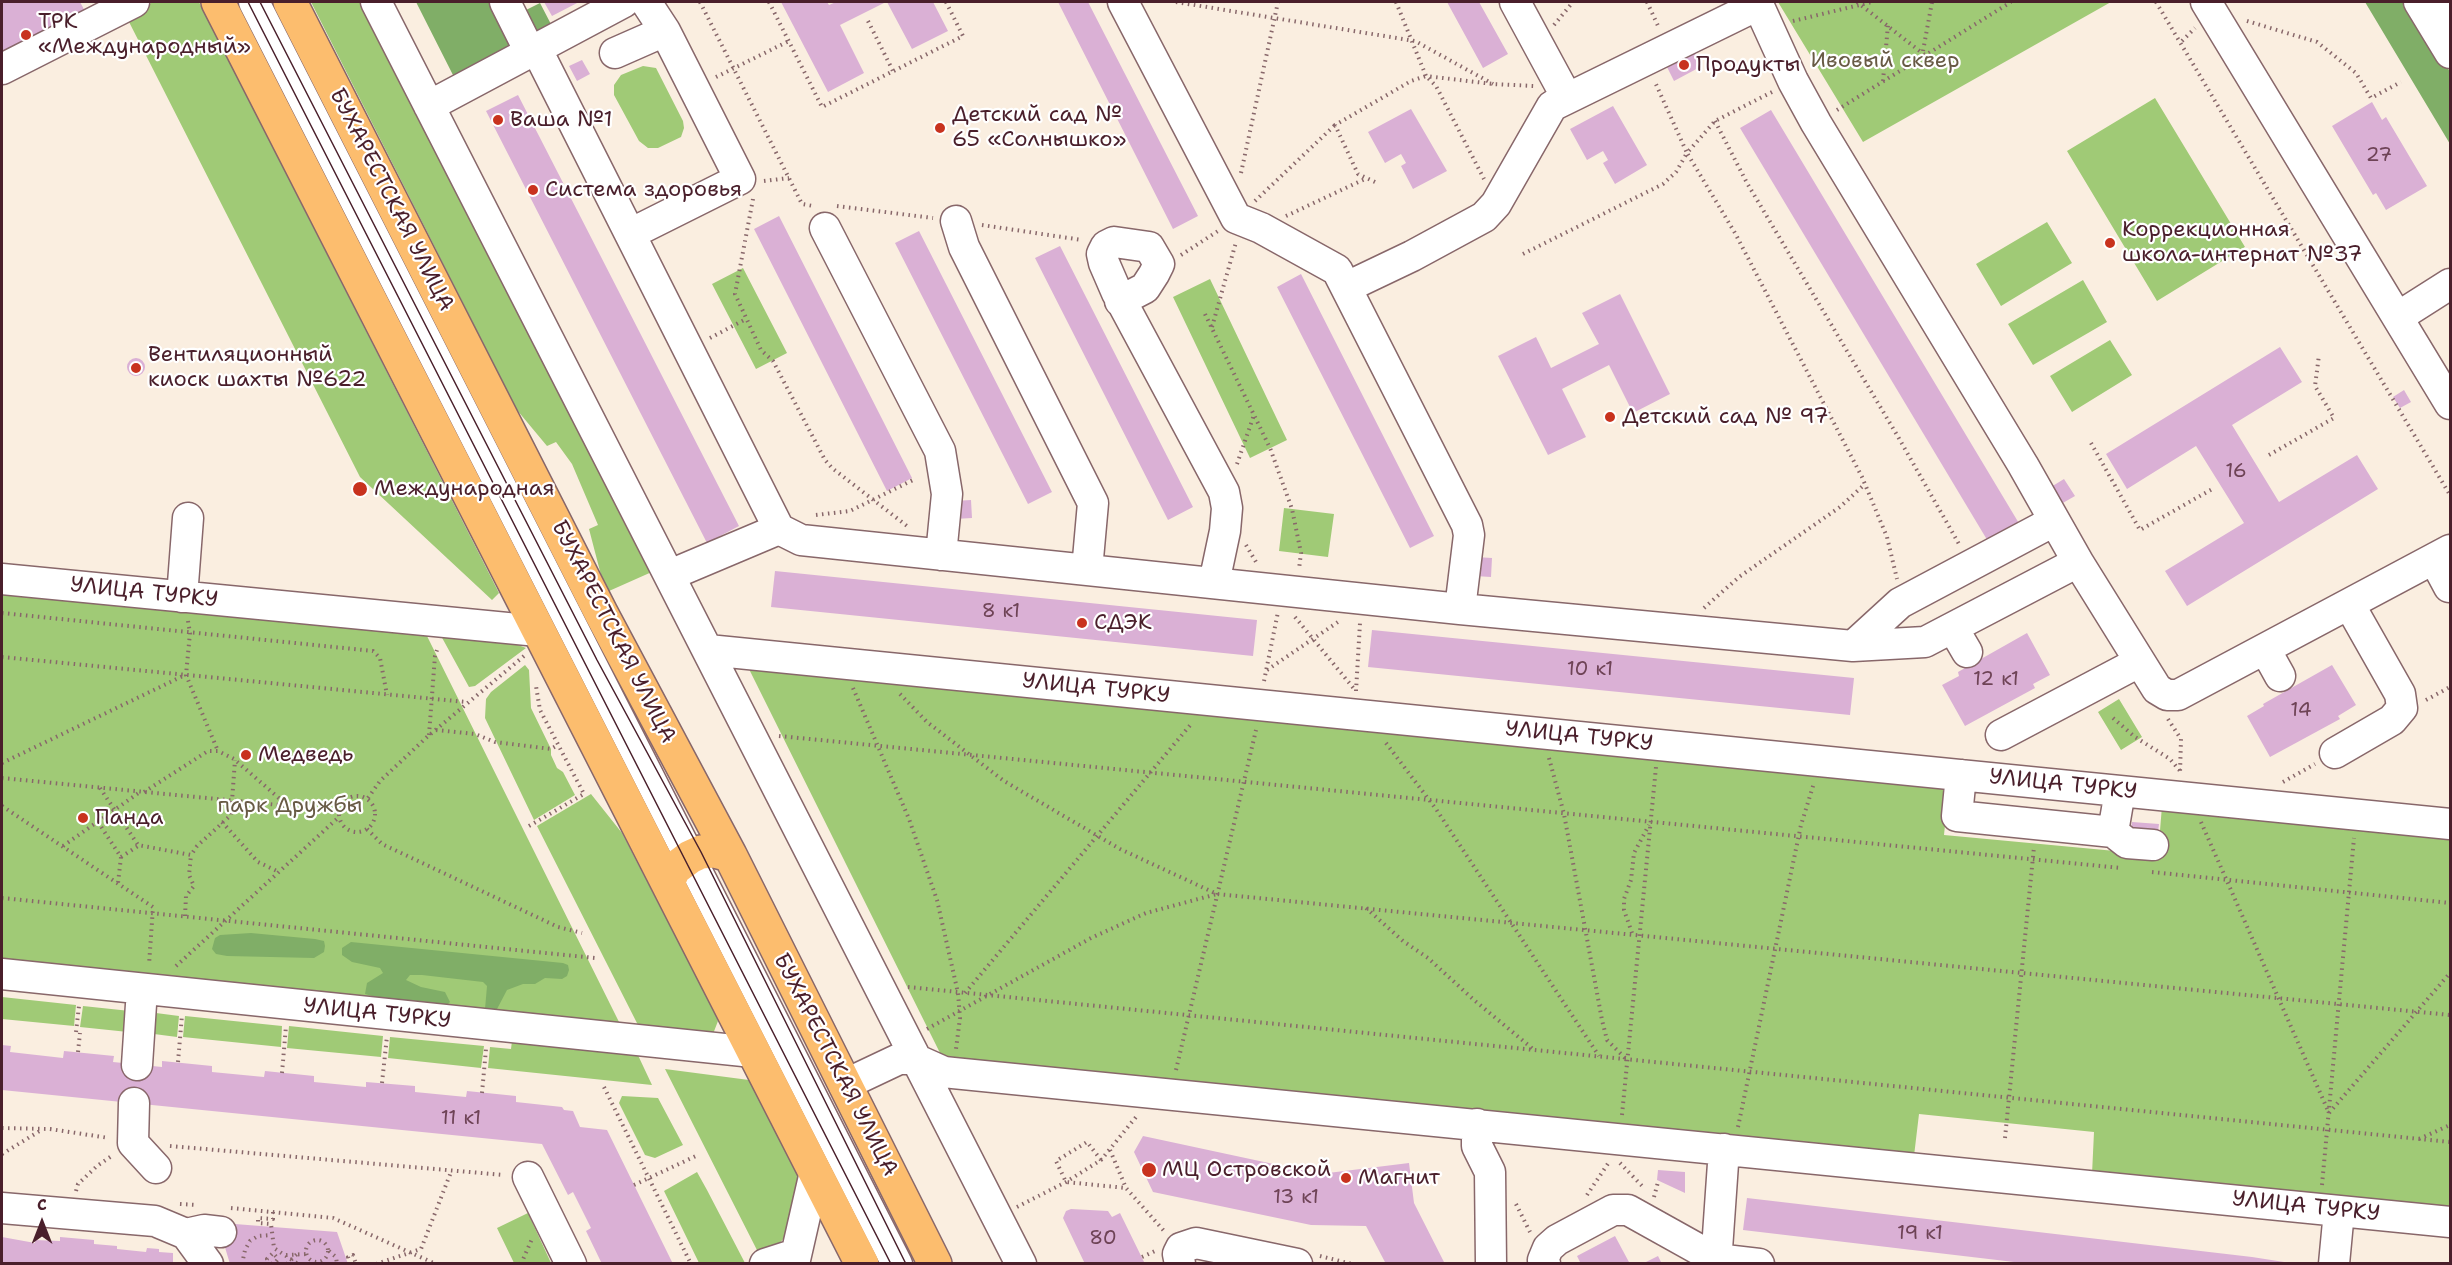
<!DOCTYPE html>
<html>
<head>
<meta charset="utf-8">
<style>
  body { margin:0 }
  #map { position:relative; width:2452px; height:1265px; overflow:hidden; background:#faeee0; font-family:"Shantell Sans",sans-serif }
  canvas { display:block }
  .frame { position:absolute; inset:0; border:3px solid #4a1f2b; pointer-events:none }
  .north { position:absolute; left:12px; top:1193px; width:60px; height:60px; -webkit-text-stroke:4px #fff; paint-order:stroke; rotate:0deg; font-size:16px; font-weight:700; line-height:24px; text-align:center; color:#4a1f2b }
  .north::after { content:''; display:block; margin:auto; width:21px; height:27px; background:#4a1f2b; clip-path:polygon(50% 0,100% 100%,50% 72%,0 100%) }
</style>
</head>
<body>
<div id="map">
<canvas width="2452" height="1265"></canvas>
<div class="frame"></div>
<div class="north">С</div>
</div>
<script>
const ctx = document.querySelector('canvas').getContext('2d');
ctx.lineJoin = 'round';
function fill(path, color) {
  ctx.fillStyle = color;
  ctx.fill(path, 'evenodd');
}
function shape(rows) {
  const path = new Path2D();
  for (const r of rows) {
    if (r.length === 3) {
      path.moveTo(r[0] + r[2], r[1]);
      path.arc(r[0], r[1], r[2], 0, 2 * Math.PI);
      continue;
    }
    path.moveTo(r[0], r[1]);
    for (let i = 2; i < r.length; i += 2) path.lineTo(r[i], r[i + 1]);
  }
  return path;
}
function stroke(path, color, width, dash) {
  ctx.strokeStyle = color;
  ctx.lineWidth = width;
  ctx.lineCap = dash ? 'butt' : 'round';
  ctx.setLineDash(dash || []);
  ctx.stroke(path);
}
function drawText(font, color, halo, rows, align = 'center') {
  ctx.font = font + ' "Shantell Sans",sans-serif';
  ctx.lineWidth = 4.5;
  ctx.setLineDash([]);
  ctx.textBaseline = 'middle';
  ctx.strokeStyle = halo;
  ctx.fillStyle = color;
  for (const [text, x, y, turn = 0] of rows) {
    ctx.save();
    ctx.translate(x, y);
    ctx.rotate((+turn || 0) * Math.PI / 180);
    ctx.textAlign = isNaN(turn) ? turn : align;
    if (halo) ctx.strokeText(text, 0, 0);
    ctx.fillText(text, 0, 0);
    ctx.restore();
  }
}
fill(shape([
  [153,2,199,2,499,593,492,600,360,477,126,16],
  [311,2,363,2,654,571,609,591,601,575,589,529,598,525,572,464,556,442,547,446,517,410],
  [1778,2,2111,2,1863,142],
  [643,66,656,68,683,121,684,128,681,137,658,148,648,148,639,141,614,95,614,85,621,75],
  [2155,98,2245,247,2157,301,2067,151],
  [2047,222,2072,263,2001,306,1976,264],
  [743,268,787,353,756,369,712,284],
  [1210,279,1287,440,1250,458,1173,297],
  [2083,280,2107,322,2033,365,2008,324],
  [2110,340,2132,375,2072,412,2050,376],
  [1284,508,1334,514,1328,557,1279,551],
  [2,590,425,632,622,1028,2,964],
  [440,634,508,641,526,648,475,686,469,687],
  [746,663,1949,785,1944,835,2158,855,2162,806,2450,835,2450,1210,2092,1174,2094,1132,1919,1114,1914,1156,943,1059],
  [525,665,529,670,531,708,551,749,551,755,557,768,563,772,575,795,534,820,485,718,486,699,491,692],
  [2119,699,2142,737,2121,750,2098,712],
  [591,794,622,833,714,1011,718,1021,713,1034,640,1029,537,826],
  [2,997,76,1005,74,1026,2,1019],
  [83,1006,130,1011,128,1032,80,1027],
  [156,1013,179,1016,177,1037,154,1034],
  [185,1016,282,1026,281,1047,183,1037],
  [289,1026,383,1036,381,1057,287,1048],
  [390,1037,484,1046,481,1068,388,1058],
  [512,1041,636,1051,652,1085,488,1068,490,1047,511,1049],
  [665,1069,749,1080,799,1178,787,1235,774,1249,760,1256],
  [622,1096,658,1098,683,1145,655,1158,645,1155,619,1103],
  [697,1172,707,1190,745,1263,699,1263,664,1191],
  [528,1213,551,1263,514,1263,497,1228]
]), '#a0ca76');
fill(shape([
  [416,2,499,2,508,19,540,3,554,30,455,79],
  [2365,2,2408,2,2450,72,2450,144],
  [251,933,315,939,324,941,325,946,324,952,314,958,227,956,216,954,212,949,215,938,220,935],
  [351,942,563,963,568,965,569,970,567,976,562,979,545,978,535,984,523,984,507,990,496,1011,485,1009,487,986,483,982,422,975,410,975,406,980,421,987,445,992,450,1002,446,1006,398,1003,365,994,367,983,383,973,380,968,352,962,342,955,342,948]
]), '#80ae67');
fill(shape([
  [2,2,80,2,86,13,49,27,51,42,2,68],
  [544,2,579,2,552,16],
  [781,2,827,2,829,5,836,2,886,2,840,25,864,73,828,92],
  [887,2,933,2,948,31,912,49],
  [1058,2,1088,2,1198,216,1173,229],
  [1447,2,1479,2,1508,54,1483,68],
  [1694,49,1702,66,1674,81,1665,63],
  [582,60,590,74,577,81,569,66],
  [518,95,739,526,707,543,486,111],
  [2372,102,2382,120,2386,117,2427,186,2386,210,2376,193,2373,195,2332,126],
  [1613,106,1647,165,1615,184,1603,163,1608,160,1603,151,1587,160,1570,129],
  [1411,109,1447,171,1413,189,1401,166,1406,163,1401,154,1385,163,1368,132],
  [1771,110,2020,525,1989,543,1740,128],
  [779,216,912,478,887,491,754,229],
  [919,231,1052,492,1028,504,895,243],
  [1060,246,1193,507,1168,520,1035,258],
  [1301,274,1434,536,1410,548,1277,287],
  [1620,294,1670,394,1633,413,1609,365,1562,389,1586,437,1548,455,1498,356,1536,337,1551,368,1599,344,1582,313],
  [2280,347,2302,382,2232,425,2279,502,2357,455,2378,489,2187,606,2165,571,2244,523,2196,446,2127,489,2106,454],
  [136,367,9],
  [2404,390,2411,402,2400,408,2393,397],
  [2064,479,2075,496,2061,504,2051,487],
  [971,500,972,518,955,519,954,501],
  [1476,557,1492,558,1491,577,1475,576],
  [775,571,1257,620,1253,656,771,607],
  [1372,630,1854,678,1850,715,1368,667],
  [2027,633,2050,675,2033,684,2035,688,1965,726,1942,685,1959,676,1958,672],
  [2332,665,2356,705,2338,716,2340,719,2270,757,2247,716,2264,706,2263,704],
  [2132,822,2159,824,2158,832,2131,830],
  [2,1045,11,1046,10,1052,63,1058,64,1051,114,1056,113,1062,162,1067,162,1061,212,1066,212,1072,264,1077,265,1071,314,1076,314,1082,366,1087,366,1082,415,1086,415,1092,466,1097,467,1091,516,1096,516,1102,562,1107,564,1110,573,1111,580,1127,607,1130,673,1264,602,1264,586,1231,591,1228,573,1192,568,1195,542,1144,2,1090],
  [1143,1136,1320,1174,1409,1163,1414,1203,1445,1264,1386,1264,1366,1226,1311,1225,1153,1192,1134,1152],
  [1658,1170,1685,1172,1685,1193,1657,1180],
  [1747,1198,2252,1257,2297,1264,2031,1264,1743,1230],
  [1071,1209,1108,1211,1112,1217,1120,1213,1145,1264,1085,1264,1063,1218,1066,1211],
  [222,1223,337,1232,348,1264,230,1264,224,1244],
  [1615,1236,1630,1264,1581,1264,1577,1256],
  [2,1237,35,1243,35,1240,60,1241,60,1237,94,1240,94,1244,117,1246,117,1249,146,1252,147,1248,159,1249,159,1252,173,1253,173,1264,2,1264],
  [1658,1256,1662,1264,1642,1264]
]), '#dab0d5');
const minor = shape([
  [254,2,897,1264],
  [376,2,1021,1264],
  [505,2,530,52],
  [646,2,665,31],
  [1123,2,1236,218,1261,228,1337,270,1467,525,1469,535,1460,609],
  [1515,2,1567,98],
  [1757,2,1793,81,1816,123,2023,465,2078,562],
  [2206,2,2450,404],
  [2419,2,2450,53],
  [2445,2,2450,10],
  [536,48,779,529,801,540,1460,609,1853,646,1925,642,2078,562,2157,689,2167,695,2178,695,2450,550],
  [615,53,665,31,740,179,630,234],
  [2,69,134,2],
  [429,106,624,2],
  [956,221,964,247,1093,503,1087,570],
  [825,228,940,451,947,494,941,555],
  [1347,287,1412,256,1484,217,1496,204,1552,106,1758,5],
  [1120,301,1145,288,1154,274,1159,264,1149,247,1114,242,1106,246,1102,254,1104,263,1117,293,1224,492,1227,508,1225,531,1214,583],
  [2398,317,2450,284],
  [2434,559,2449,587],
  [670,575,779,529],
  [2,579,538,631],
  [182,597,188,518],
  [1953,628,1967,652],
  [1853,646,1900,603,2054,521],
  [2265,649,2280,676],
  [708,650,2450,824],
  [2001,735,2139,662],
  [2335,753,2392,720,2402,708,2400,694,2349,604],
  [1961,775,1957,816,2113,832,2120,791],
  [2113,832,2127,843,2153,845],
  [2,974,753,1052],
  [137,1065,142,989],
  [844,1085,899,1059,915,1059,944,1072,953,1073,2450,1222],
  [134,1103,133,1143,156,1168],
  [1477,1124,1477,1146,1490,1172,1491,1264],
  [528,1177,571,1264],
  [2,1208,155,1221,186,1234,208,1264],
  [186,1234,204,1230,221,1232],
  [765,1264,796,1254],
  [794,1264,815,1172],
  [1180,1264,1178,1254,1181,1248,1196,1243,1297,1264],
  [1545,1264,1543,1260,1548,1248,1557,1240,1613,1210,1628,1210,1716,1259,1759,1264],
  [1716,1264,1724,1149],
  [2334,1264,2339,1211]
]);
const major = shape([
  [218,2,862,1264],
  [290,2,601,613,730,855,935,1264],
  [668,883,674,869,690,857,701,852,715,851,730,855]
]);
stroke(minor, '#88676a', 33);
stroke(major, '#88676a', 36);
stroke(shape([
  [700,2,802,204,813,206],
  [769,2,822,107,963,36,946,2],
  [1176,2,1415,41,1493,84],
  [1396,2,1426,76,1493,84,1534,86],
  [1647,2,1659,28],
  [1857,2,1926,56],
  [2156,2,2450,495],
  [868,21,893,71],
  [1793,21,1872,2],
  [2247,21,2317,42,2356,73,2371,98,2401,82],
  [1554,25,1573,2],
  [2182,41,2195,28],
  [1923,51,1932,2],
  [716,77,789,41],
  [1883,81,1888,25],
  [1772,92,1715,121,1687,153,1735,233,1862,477,1887,537,1897,579],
  [1837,110,2011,2],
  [1715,121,1747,183,1897,435,1959,544],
  [1241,173,1278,2],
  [764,181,789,178],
  [1375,182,1358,174,1335,125,1411,81,1426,76,1436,86,1484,179],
  [753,199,735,294,761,350,773,361,825,460,832,468,907,526],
  [1255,201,1335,125],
  [837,206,933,218],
  [1286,216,1367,178],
  [982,225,1082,240],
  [1523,254,1663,184,1676,172,1687,153,1655,82],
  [1181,255,1218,231],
  [1205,314,1270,448,1292,509,1301,553,1299,569],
  [1212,327,1236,242],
  [710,338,746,319],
  [2091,443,2140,530,2214,488],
  [2269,455,2334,418,2315,386,2319,355],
  [1237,464,1254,415],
  [816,515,850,511,913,480],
  [1246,545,1256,562],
  [1704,608,1739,577,1840,507,1865,484],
  [2,613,373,651,380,658,387,695],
  [1295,617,1355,690],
  [188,621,190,633,186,675,218,751],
  [2,657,466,702],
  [1267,670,1338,622],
  [1264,681,1278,612],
  [853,688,909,819,937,900,958,993,960,1018,956,1049],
  [1356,691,1360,623],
  [900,694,927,722,1004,781,1120,849,1217,894,2450,1015],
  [2426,700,2450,687],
  [2113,718,2135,737,2170,759,2180,771],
  [2168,719,2181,739,2180,773],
  [436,730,475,734,495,742,551,749,558,745],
  [429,735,435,656,438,647],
  [779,736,2121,868],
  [1386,743,1436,809,1599,1056],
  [1549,758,1564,814,1602,1020,1607,1040,1627,1060],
  [2,763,185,675],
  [2,778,340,811],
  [2283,782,2315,764],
  [100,788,138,845,191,855,197,846,231,815,235,760],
  [144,792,208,751,218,751,234,759,288,806],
  [357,814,18],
  [368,798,380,781,427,737,524,656],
  [2,806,153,907,149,965],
  [98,822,121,857,118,883],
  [222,822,258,862,279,872],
  [2201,822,2329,1113,2450,973],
  [529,826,584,794,540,710,536,686],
  [367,829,382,844,558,927,582,933],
  [63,846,140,792],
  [121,857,138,846],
  [2152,872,2450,903],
  [2,898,595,958],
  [1366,908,1403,941,1428,958,1474,1000,1533,1049],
  [185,916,186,896,194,886,189,875,191,855],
  [1632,933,1624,910,1624,899,1631,880,1634,853,1649,825],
  [176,966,339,817],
  [908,987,2450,1142],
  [965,993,1192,723],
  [927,1029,1091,938,1146,913,1217,894],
  [76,1032,79,1006],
  [78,1052,80,1033],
  [178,1062,182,1015],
  [1176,1070,1256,730],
  [282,1073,286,1026],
  [382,1083,387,1036],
  [604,1087,691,1264],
  [482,1093,486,1049],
  [1622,1115,1656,767],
  [1738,1127,1801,825,1814,783],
  [2,1128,50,1129,109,1138],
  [2005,1138,2034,847],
  [2419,1139,2450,1125],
  [170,1146,504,1175],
  [1110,1150,1126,1188,1165,1232],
  [2,1154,43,1129],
  [1101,1160,1087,1142,1056,1161,1066,1182,1126,1188],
  [1620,1163,1644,1188],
  [634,1185,698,1155],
  [2322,1185,2354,838],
  [76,1191,78,1184,97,1166,113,1155],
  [1587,1195,1609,1162],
  [1654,1197,1658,1182],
  [180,1204,197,1205],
  [1516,1204,1530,1232],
  [1017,1207,1066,1182,1101,1160,1136,1117],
  [231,1208,333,1218,436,1264],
  [273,1212,273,1219,258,1218,258,1223,271,1224,274,1248,298,1264],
  [317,1251,11],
  [329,1251,336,1257,337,1264],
  [286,1255,307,1254],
  [1320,1256,1352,1264],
  [1142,1257,1155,1251],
  [242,1264,245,1250,250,1241,258,1236,271,1235],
  [271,1264,267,1259,273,1253,278,1259,274,1264],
  [287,1264,297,1254],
  [350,1264,348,1257,353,1255,356,1264],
  [376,1264,421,1249,451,1172],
  [521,1264,532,1239]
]), '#88676a', 4, [1.5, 4.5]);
stroke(minor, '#fff', 30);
stroke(major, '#fcbd6e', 33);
stroke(shape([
  [248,2,891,1264],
  [260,2,597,660,701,852,906,1264]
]), '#4a1f2b', 1.5);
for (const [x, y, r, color] of [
  [26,35,6,"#c8321e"],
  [1684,65,6,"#c8321e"],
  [498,120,6,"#c8321e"],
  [940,128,6,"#c8321e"],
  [533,190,6,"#c8321e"],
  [2110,243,6,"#c8321e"],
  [136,368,6,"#c8321e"],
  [1610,417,6,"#c8321e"],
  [360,489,8,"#c8321e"],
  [1082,623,6,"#c8321e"],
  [246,755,6,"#c8321e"],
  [83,818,6,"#c8321e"],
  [1149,1170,8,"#c8321e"],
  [1346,1178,6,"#c8321e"]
]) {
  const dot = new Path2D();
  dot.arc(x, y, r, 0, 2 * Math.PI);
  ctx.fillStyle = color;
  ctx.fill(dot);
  stroke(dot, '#fff', 2);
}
drawText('20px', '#6e4356', null, [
  ["27",2379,156],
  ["16",2236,472],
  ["8 к1",1001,612],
  ["10 к1",1590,670],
  ["12 к1",1996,680],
  ["14",2301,711],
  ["11 к1",461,1119],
  ["13 к1",1296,1198],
  ["19 к1",1920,1234],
  ["80",1103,1239]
]);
drawText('22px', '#4a1f2b', '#fff', [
  ["ТРК",38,22],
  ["«Международный»",38,47],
  ["Продукты",1696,65],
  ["Детский сад №",952,115],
  ["65 «Солнышко»",952,140],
  ["Ваша №1",510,120],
  ["Система здоровья",545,190],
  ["Коррекционная",2122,230],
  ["школа-интернат №37",2122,255],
  ["Вентиляционный",148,355],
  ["киоск шахты №622",148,380],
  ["Детский сад № 97",1622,417],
  ["Международная",374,489],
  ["СДЭК",1094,623],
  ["Медведь",258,755],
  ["Панда",95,818],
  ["МЦ Островской",1162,1170],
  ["Магнит",1358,1178]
], 'left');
drawText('22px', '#685b45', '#fff', [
  ["Ивовый сквер",1885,61],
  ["парк Дружбы",290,806]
]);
drawText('22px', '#4a1f2b', '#fff', [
  ["БУХАРЕСТСКАЯ УЛИЦА",391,200,63],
  ["УЛИЦА ТУРКУ",144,593,6],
  ["БУХАРЕСТСКАЯ УЛИЦА",613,632,63],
  ["УЛИЦА ТУРКУ",1096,689,6],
  ["УЛИЦА ТУРКУ",1579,737,6],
  ["УЛИЦА ТУРКУ",2063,785,6],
  ["УЛИЦА ТУРКУ",377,1014,6],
  ["БУХАРЕСТСКАЯ УЛИЦА",835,1065,63],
  ["УЛИЦА ТУРКУ",2306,1207,6]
]);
</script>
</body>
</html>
